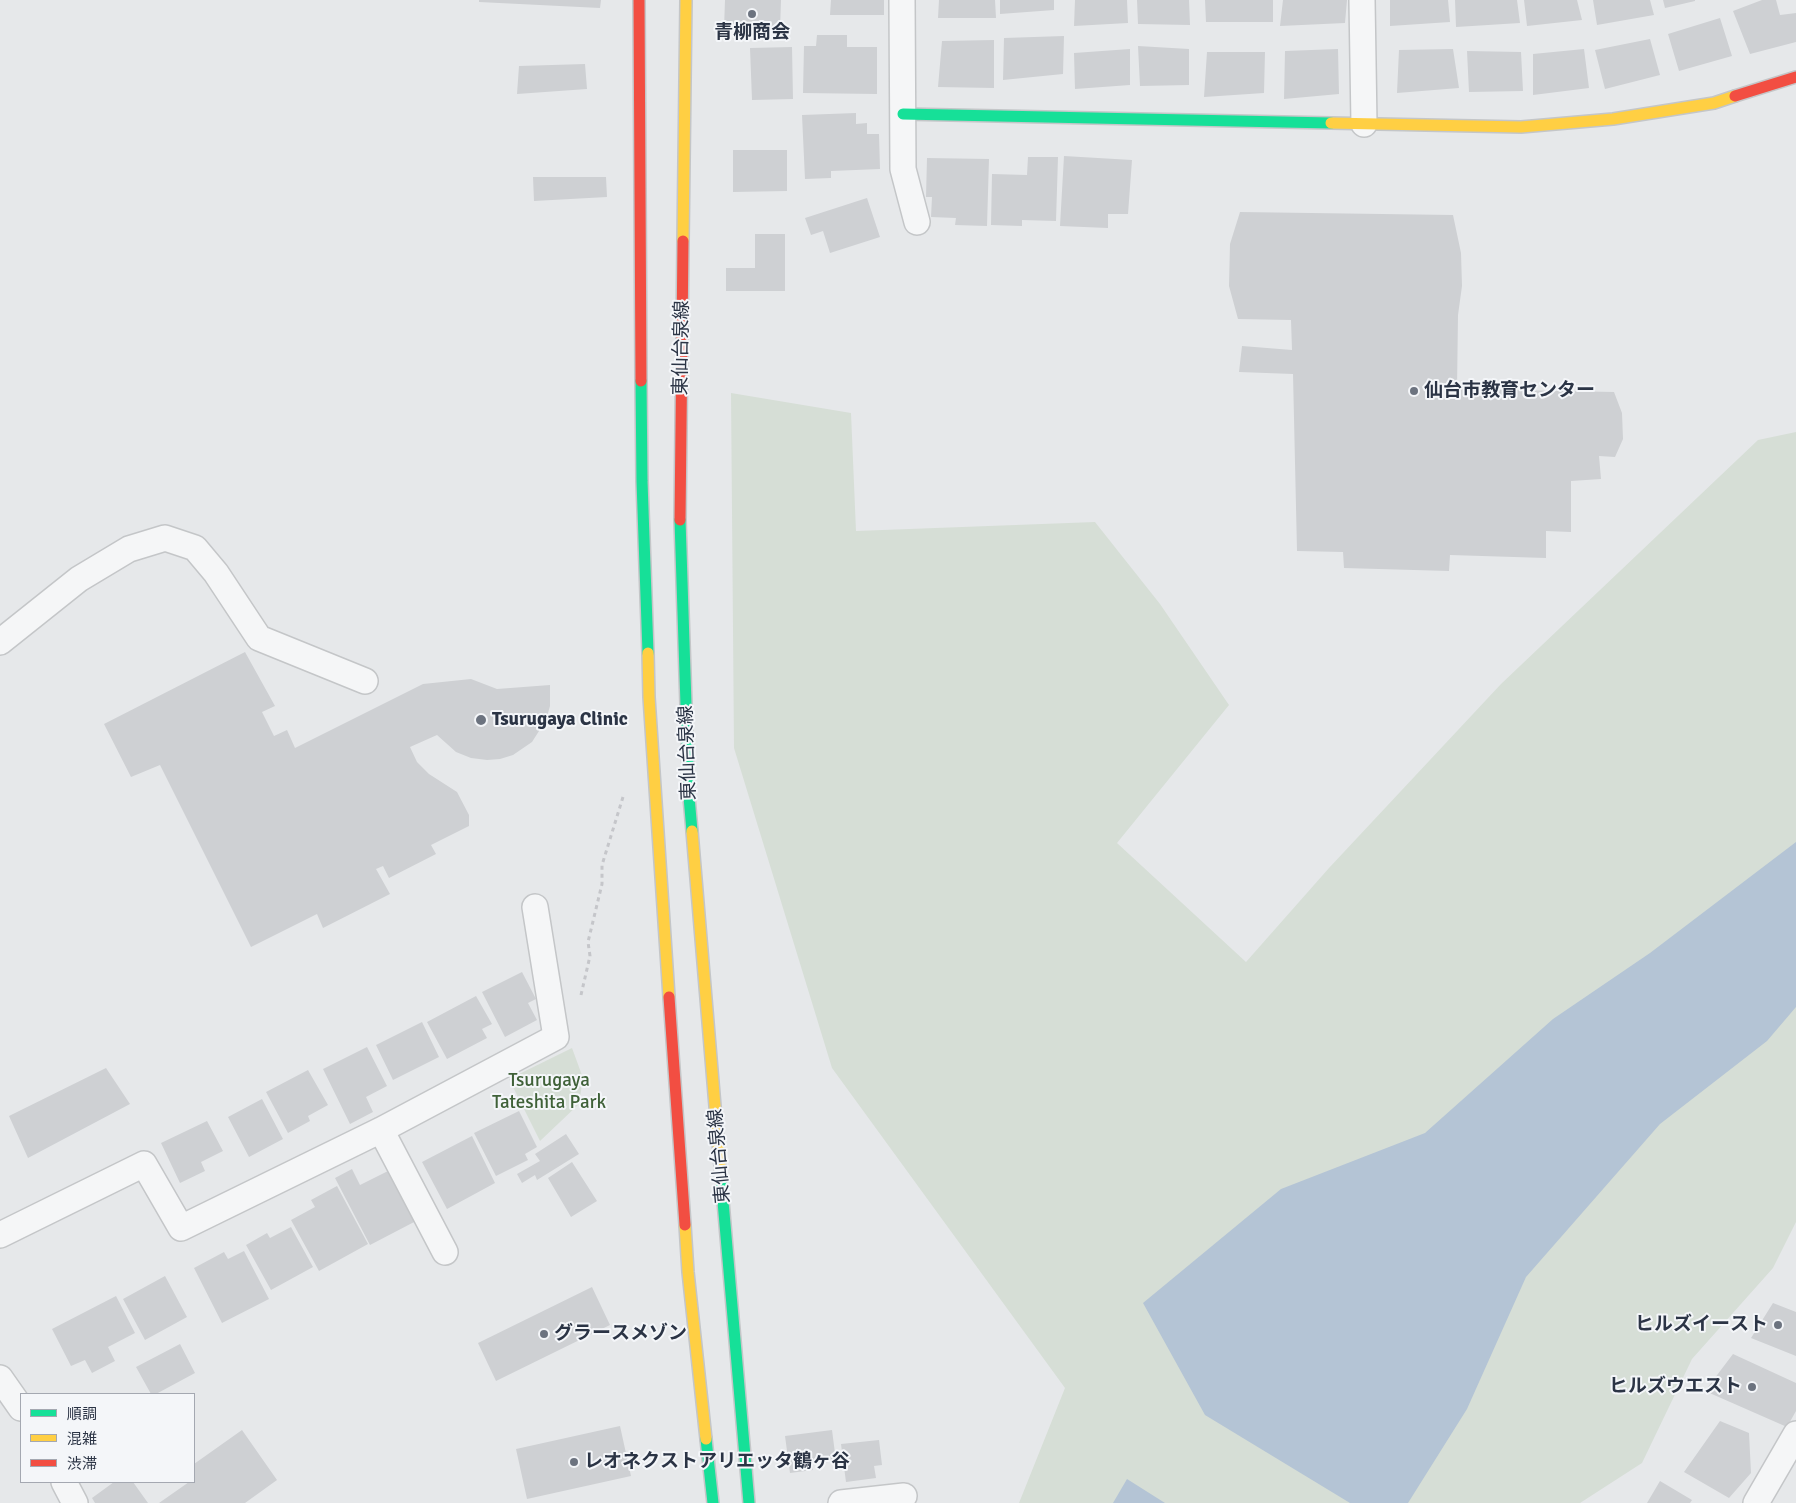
<!DOCTYPE html>
<html>
<head>
<meta charset="utf-8">
<style>
  body { margin:0 }
  #map { position:relative; width:1796px; height:1503px; overflow:hidden; background:#e6e8ea; font-family:Signika,"Noto Sans JP",sans-serif }
  canvas { display:block }
  .legend { position:absolute; left:20px; top:1393px; width:175px; height:90px; box-sizing:border-box; background:#f4f6f9; border:1px solid #a4a8b1; margin:0; padding:6px 9px; list-style:none; font-size:15px; color:#2b3445 }
  .legend li { display:flex; align-items:center; gap:10px; height:25px }
  .legend b { width:25px; border:1px solid #a4a8b1 }
</style>
</head>
<body>
<div id="map">
<canvas width="1796" height="1503"></canvas>
<ul class="legend">
<li><b style="height:6px;background:#16e098"></b>順調</li>
<li><b style="height:6px;background:#ffcf43"></b>混雑</li>
<li><b style="height:6px;background:#f24e42"></b>渋滞</li>
</ul>
</div>
<script>
const ctx = document.querySelector('canvas').getContext('2d');
ctx.lineJoin = 'round';
function fill(path, color) {
  ctx.fillStyle = color;
  ctx.fill(path, 'evenodd');
}
function shape(rows) {
  const path = new Path2D();
  for (const r of rows) {
    path.moveTo(r[0], r[1]);
    for (let i = 2; i < r.length; i += 2) path.lineTo(r[i], r[i + 1]);
  }
  return path;
}
function stroke(path, color, width, dash) {
  ctx.strokeStyle = color;
  ctx.lineWidth = width;
  ctx.lineCap = dash ? 'butt' : 'round';
  ctx.setLineDash(dash || []);
  ctx.stroke(path);
}
function drawText(font, color, halo, rows, align = 'center') {
  ctx.font = font + ' Signika,"Noto Sans JP",sans-serif';
  ctx.lineWidth = 4;
  ctx.setLineDash([]);
  ctx.textBaseline = 'middle';
  ctx.strokeStyle = halo;
  ctx.fillStyle = color;
  for (const [text, x, y, turn = 0] of rows) {
    ctx.save();
    ctx.translate(x, y);
    ctx.rotate((+turn || 0) * Math.PI / 180);
    ctx.textAlign = isNaN(turn) ? turn : align;
    if (halo) ctx.strokeText(text, 0, 0);
    ctx.fillText(text, 0, 0);
    ctx.restore();
  }
}
fill(shape([
  [731,393,851,413,856,531,1095,522,1160,604,1229,705,1117,843,1246,962,1329,868,1501,684,1758,440,1796,432,1796,1222,1773,1268,1692,1359,1642,1463,1580,1503,1019,1503,1065,1388,832,1068,734,748],
  [572,1048,583,1078,579,1104,540,1141,509,1079]
]), '#d6ded6');
fill(shape([
  [1796,842,1796,1007,1767,1041,1660,1124,1526,1277,1467,1409,1408,1503,1350,1503,1205,1415,1143,1303,1281,1189,1425,1133,1553,1019,1650,953],
  [1127,1479,1165,1503,1113,1503]
]), '#b4c4d5');
fill(shape([
  [479,0,601,0,600,8,479,2],
  [725,0,781,0,780,30,724,29],
  [831,0,884,0,884,15,830,15],
  [939,0,995,0,996,18,938,18],
  [1000,0,1054,0,1054,10,1000,14],
  [1075,0,1127,0,1128,23,1074,26],
  [1137,0,1189,0,1190,25,1138,24],
  [1205,0,1273,0,1273,22,1206,22],
  [1283,0,1347,0,1345,23,1280,26],
  [1390,0,1448,0,1450,22,1390,26],
  [1455,0,1517,0,1520,23,1456,27],
  [1524,0,1577,0,1582,20,1527,26],
  [1593,0,1650,0,1654,15,1597,25],
  [1663,0,1695,0,1695,1,1665,8],
  [1762,0,1776,0,1780,15,1796,13,1796,42,1750,54,1733,11],
  [1720,18,1732,56,1679,71,1668,34],
  [817,35,847,35,847,47,877,47,877,94,803,93,804,46,816,46],
  [1064,36,1063,74,1003,80,1004,38],
  [1650,39,1660,75,1605,89,1595,50],
  [994,40,994,88,938,87,942,41],
  [1138,46,1189,49,1189,85,1140,86],
  [792,47,793,99,752,100,750,48],
  [1130,49,1130,85,1075,89,1074,53],
  [1338,49,1339,94,1284,99,1285,51],
  [1453,49,1459,88,1397,93,1399,50],
  [1584,49,1589,88,1533,95,1533,54],
  [1467,51,1521,52,1523,91,1469,92],
  [1207,52,1265,52,1264,93,1204,97],
  [585,64,587,89,517,94,519,66],
  [856,113,856,124,867,123,867,134,879,134,880,169,831,171,831,178,805,179,802,115],
  [733,150,787,150,787,191,733,192],
  [1064,156,1132,160,1128,214,1108,214,1108,228,1060,226],
  [1028,157,1058,157,1056,221,1022,220,1022,226,991,225,992,174,1027,175],
  [927,158,989,159,987,226,955,225,956,218,931,217,932,197,926,197],
  [533,177,606,177,607,197,534,201],
  [867,198,880,237,830,253,823,231,811,235,805,218],
  [1240,212,1453,215,1461,253,1462,286,1458,315,1457,389,1614,392,1622,413,1623,439,1615,457,1599,456,1601,479,1571,481,1571,532,1546,531,1546,558,1450,555,1449,571,1344,568,1343,552,1297,551,1293,374,1239,372,1242,346,1292,350,1291,320,1238,319,1229,286,1230,244],
  [755,234,785,234,785,291,726,291,726,268,755,268],
  [245,652,275,706,262,712,274,736,287,730,295,748,423,684,471,679,497,689,550,685,550,706,546,720,532,742,513,755,500,759,487,760,471,758,456,752,437,735,410,747,417,762,429,774,457,792,469,815,469,826,431,845,436,854,389,878,383,866,376,869,390,894,323,928,317,914,251,947,160,765,131,777,104,724],
  [522,972,536,999,528,1003,537,1020,505,1037,482,992],
  [476,996,492,1024,482,1029,487,1038,447,1059,427,1022],
  [422,1022,439,1057,393,1080,376,1045],
  [367,1047,387,1086,366,1097,373,1112,350,1124,323,1069],
  [106,1068,130,1104,28,1158,9,1116],
  [308,1070,328,1105,308,1116,310,1121,288,1133,266,1092],
  [262,1099,283,1139,249,1157,228,1117],
  [519,1111,537,1147,525,1154,528,1160,496,1176,474,1133],
  [207,1121,223,1151,201,1162,205,1171,180,1183,161,1143],
  [566,1134,579,1154,537,1180,535,1175,522,1183,517,1174,540,1161,535,1154],
  [472,1136,495,1183,447,1209,422,1162],
  [572,1162,597,1201,571,1217,548,1178],
  [352,1169,360,1185,390,1170,416,1221,370,1245,335,1178],
  [337,1186,368,1244,319,1271,291,1220,315,1207,311,1200],
  [291,1227,313,1267,271,1290,246,1245,267,1233,270,1238],
  [244,1251,269,1299,222,1323,194,1268,224,1252,228,1259],
  [165,1276,187,1317,145,1340,123,1299],
  [592,1287,610,1325,496,1381,478,1343],
  [116,1296,135,1333,108,1347,115,1361,92,1373,85,1360,71,1366,52,1329],
  [1773,1303,1796,1312,1796,1356,1751,1338],
  [180,1344,195,1373,156,1394,151,1394,136,1367],
  [1733,1354,1796,1383,1796,1411,1787,1427,1705,1391],
  [1720,1421,1749,1433,1751,1473,1729,1498,1684,1472],
  [620,1426,631,1476,527,1499,516,1449],
  [242,1430,277,1480,245,1503,159,1503,189,1482,194,1482,194,1464],
  [832,1430,836,1461,813,1464,813,1470,790,1473,785,1436],
  [879,1440,882,1465,874,1466,876,1478,846,1482,841,1444],
  [1660,1481,1692,1500,1690,1503,1647,1503],
  [114,1482,133,1482,148,1503,95,1503,92,1498]
]), '#ced0d3');
const street = shape([
  [902,0,903,169,917,222],
  [1362,0,1364,124],
  [0,642,79,579,129,549,165,538,195,548,216,573,259,638,365,681],
  [381,1130,445,1252],
  [0,1235,144,1164,181,1228,381,1130,556,1037,535,907],
  [0,1378,21,1408],
  [64,1482,75,1503],
  [841,1503,904,1496],
  [1756,1503,1796,1434]
]);
const fast = shape([
  [903,114,1331,123],
  [641,381,642,481,648,653],
  [680,520,689,797,692,831],
  [721,1178,749,1503],
  [706,1439,713,1503]
]);
const slow = shape([
  [1331,123,1521,127,1613,119,1714,103,1735,96],
  [683,241,686,0],
  [648,653,649,697,669,997],
  [692,831,721,1178],
  [685,1225,688,1272,706,1439]
]);
const jam = shape([
  [639,0,641,381],
  [1735,96,1796,77],
  [680,520,683,241],
  [669,997,685,1225]
]);
stroke(street, '#c4c6c8', 28);
stroke(fast, '#c4c6c8', 14);
stroke(slow, '#c4c6c8', 14);
stroke(jam, '#c4c6c8', 14);
stroke(shape([
  [581,995,590,956,588,942,602,884,602,865,623,797]
]), '#c5c6ca', 3, [4, 4]);
stroke(street, '#f5f6f7', 25);
stroke(fast, '#16e098', 11);
stroke(slow, '#ffcf43', 11);
stroke(jam, '#f24e42', 11);
for (const [x, y, r, color] of [
  [752,14,5,"#6c737f"],
  [1414,391,5,"#6c737f"],
  [481,720,6,"#6c737f"],
  [1778,1325,5,"#6c737f"],
  [544,1334,5,"#6c737f"],
  [1752,1387,5,"#6c737f"],
  [574,1462,5,"#6c737f"]
]) {
  const dot = new Path2D();
  dot.arc(x, y, r, 0, 2 * Math.PI);
  ctx.fillStyle = color;
  ctx.fill(dot);
  stroke(dot, '#f4f6f9', 2);
}
drawText('bold 19px', '#2b3445', '#f4f6f9', [
  ["青柳商会",752,33,"center"],
  ["仙台市教育センター",1424,391],
  ["Tsurugaya Clinic",492,720],
  ["ヒルズイースト",1768,1325,"right"],
  ["グラースメゾン",554,1334],
  ["ヒルズウエスト",1742,1387,"right"],
  ["レオネクストアリエッタ鶴ヶ谷",584,1462]
], 'left');
drawText('19px', '#2b3445', '#f4f6f9', [
  ["東仙台泉線",682,348,-89],
  ["東仙台泉線",688,753,-92],
  ["東仙台泉線",720,1156,-95]
]);
drawText('19px', '#3f6138', '#f4f6f9', [
  ["Tsurugaya",549,1081],
  ["Tateshita Park",549,1103]
]);
</script>
</body>
</html>
